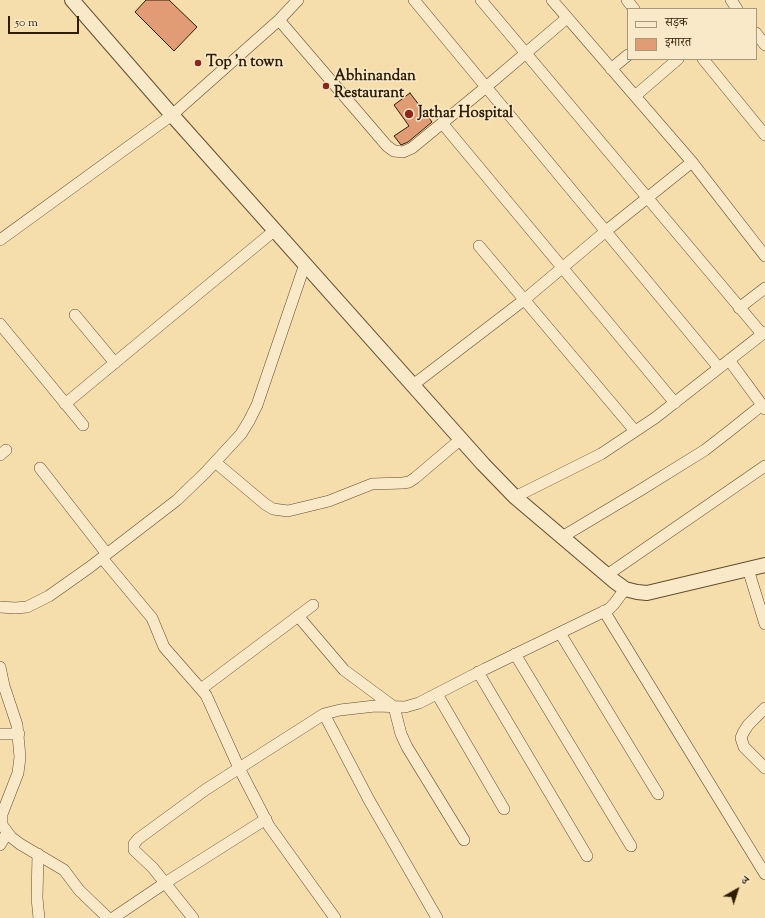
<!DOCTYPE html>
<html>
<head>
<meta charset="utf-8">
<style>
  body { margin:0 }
  #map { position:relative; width:765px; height:918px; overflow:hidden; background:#f6ddac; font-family:"Sorts Mill Goudy","Noto Serif Devanagari",serif }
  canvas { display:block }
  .legend { position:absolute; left:627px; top:8px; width:130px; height:52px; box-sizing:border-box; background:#f9e9c9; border:1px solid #a8977a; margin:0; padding:5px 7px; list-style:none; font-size:12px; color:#2e1d04 }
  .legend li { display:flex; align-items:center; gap:8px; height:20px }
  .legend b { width:20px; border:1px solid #a8977a }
  .north { position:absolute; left:717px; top:870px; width:40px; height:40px; -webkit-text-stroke:3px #f9e9c9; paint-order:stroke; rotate:39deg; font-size:11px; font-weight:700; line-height:16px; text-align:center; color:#2e1d04 }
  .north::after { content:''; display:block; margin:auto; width:14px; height:18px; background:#2e1d04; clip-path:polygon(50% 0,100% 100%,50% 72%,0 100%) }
  .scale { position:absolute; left:8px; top:16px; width:71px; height:18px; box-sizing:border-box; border:2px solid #2e1d04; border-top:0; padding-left:5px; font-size:12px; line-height:14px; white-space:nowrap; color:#2e1d04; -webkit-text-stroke:3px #f9e9c9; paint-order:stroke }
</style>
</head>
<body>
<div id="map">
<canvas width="765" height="918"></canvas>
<ul class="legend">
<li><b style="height:5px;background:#f9e9c9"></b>सड़क</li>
<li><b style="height:11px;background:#e29c75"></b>इमारत</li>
</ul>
<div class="north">उ</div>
<div class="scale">50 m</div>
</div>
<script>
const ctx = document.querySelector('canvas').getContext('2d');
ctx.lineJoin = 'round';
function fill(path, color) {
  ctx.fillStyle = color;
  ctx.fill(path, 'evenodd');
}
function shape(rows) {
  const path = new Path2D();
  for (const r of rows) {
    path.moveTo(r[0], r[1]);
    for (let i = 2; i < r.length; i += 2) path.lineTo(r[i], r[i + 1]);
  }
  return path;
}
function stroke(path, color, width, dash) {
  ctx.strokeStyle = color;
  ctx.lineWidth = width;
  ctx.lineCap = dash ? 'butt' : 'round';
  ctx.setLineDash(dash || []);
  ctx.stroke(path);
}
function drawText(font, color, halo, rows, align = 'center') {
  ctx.font = font + ' "Sorts Mill Goudy",serif';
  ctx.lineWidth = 3;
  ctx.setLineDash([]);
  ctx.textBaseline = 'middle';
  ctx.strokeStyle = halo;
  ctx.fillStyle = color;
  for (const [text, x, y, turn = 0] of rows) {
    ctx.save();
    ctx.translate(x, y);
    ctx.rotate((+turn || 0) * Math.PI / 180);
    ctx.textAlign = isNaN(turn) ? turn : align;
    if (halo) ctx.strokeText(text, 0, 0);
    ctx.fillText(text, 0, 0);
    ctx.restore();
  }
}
const building = shape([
  [146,0,169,0,197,27,174,51,135,12,146,0],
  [410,93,432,122,408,142,401,145,394,136,409,126,394,105,410,93]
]);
fill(building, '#e29c75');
stroke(building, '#2e1d04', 1);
const minor = shape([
  [414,0,719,368],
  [481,0,762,334],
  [552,0,692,162,765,256],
  [627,0,634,9],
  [731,0,737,9],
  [279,20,387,146,394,151,403,152,412,148,486,87,567,18],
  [756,33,765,45],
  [703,59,765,135],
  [611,69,628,55],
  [635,96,678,59],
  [442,123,675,403],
  [0,240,172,115,279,20,298,0],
  [479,246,635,431],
  [739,308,765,288],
  [75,315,115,363],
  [0,324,83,425],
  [729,360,765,409],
  [413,385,524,300,606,231,692,162],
  [65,404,275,230],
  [0,455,6,450],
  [215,462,265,504,273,509,288,511,329,501,372,484,403,483,409,482,415,478,461,439],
  [40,468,107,554],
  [515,497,601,454,655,418,765,332],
  [562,537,639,491,705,450,732,429,762,405],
  [102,558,152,618,164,647,206,695,239,768,269,826,335,918],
  [748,569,765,624],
  [607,575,765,466],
  [0,607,15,608,27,607,49,596,90,567,177,500,205,473,241,434,249,421,257,405,305,264],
  [604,611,765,874],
  [298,616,344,670,394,707,401,734,407,747,464,840],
  [560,633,658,794],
  [515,654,631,846],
  [0,667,4,686,17,725,20,757,18,773,2,814,2,825,11,837,20,844,64,870,79,890,108,918],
  [478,672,587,856],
  [201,689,313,605],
  [437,694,504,809],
  [765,708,748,725,743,733,741,738,744,747,765,768],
  [324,714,369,800,437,918],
  [0,734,19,734],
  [0,845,7,833],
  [38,854,37,898,39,918],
  [113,918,165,883,266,819],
  [193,918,153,868,134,850,134,844,138,839,205,790,324,714,340,710,375,706,405,707,419,703,485,669,609,609,614,604,625,589]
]);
const tertiary = shape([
  [72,0,172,115,483,464,515,497,614,581,625,589,637,592,647,593,765,565]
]);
stroke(minor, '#604d2e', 12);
stroke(tertiary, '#604d2e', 16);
stroke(minor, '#f9e9c9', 11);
stroke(tertiary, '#f9e9c9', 14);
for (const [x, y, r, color] of [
  [198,63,4,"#8f2418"],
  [326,86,4,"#8f2418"],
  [409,114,5,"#8f2418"]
]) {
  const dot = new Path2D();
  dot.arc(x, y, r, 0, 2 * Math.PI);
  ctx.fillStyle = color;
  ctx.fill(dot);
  stroke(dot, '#f9e9c9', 1.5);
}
drawText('bold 15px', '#2e1d04', '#f9e9c9', [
  ["Top 'n town",206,63],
  ["Abhinandan",334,77],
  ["Restaurant",334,94],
  ["Jathar Hospital",418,114]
], 'left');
</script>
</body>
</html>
